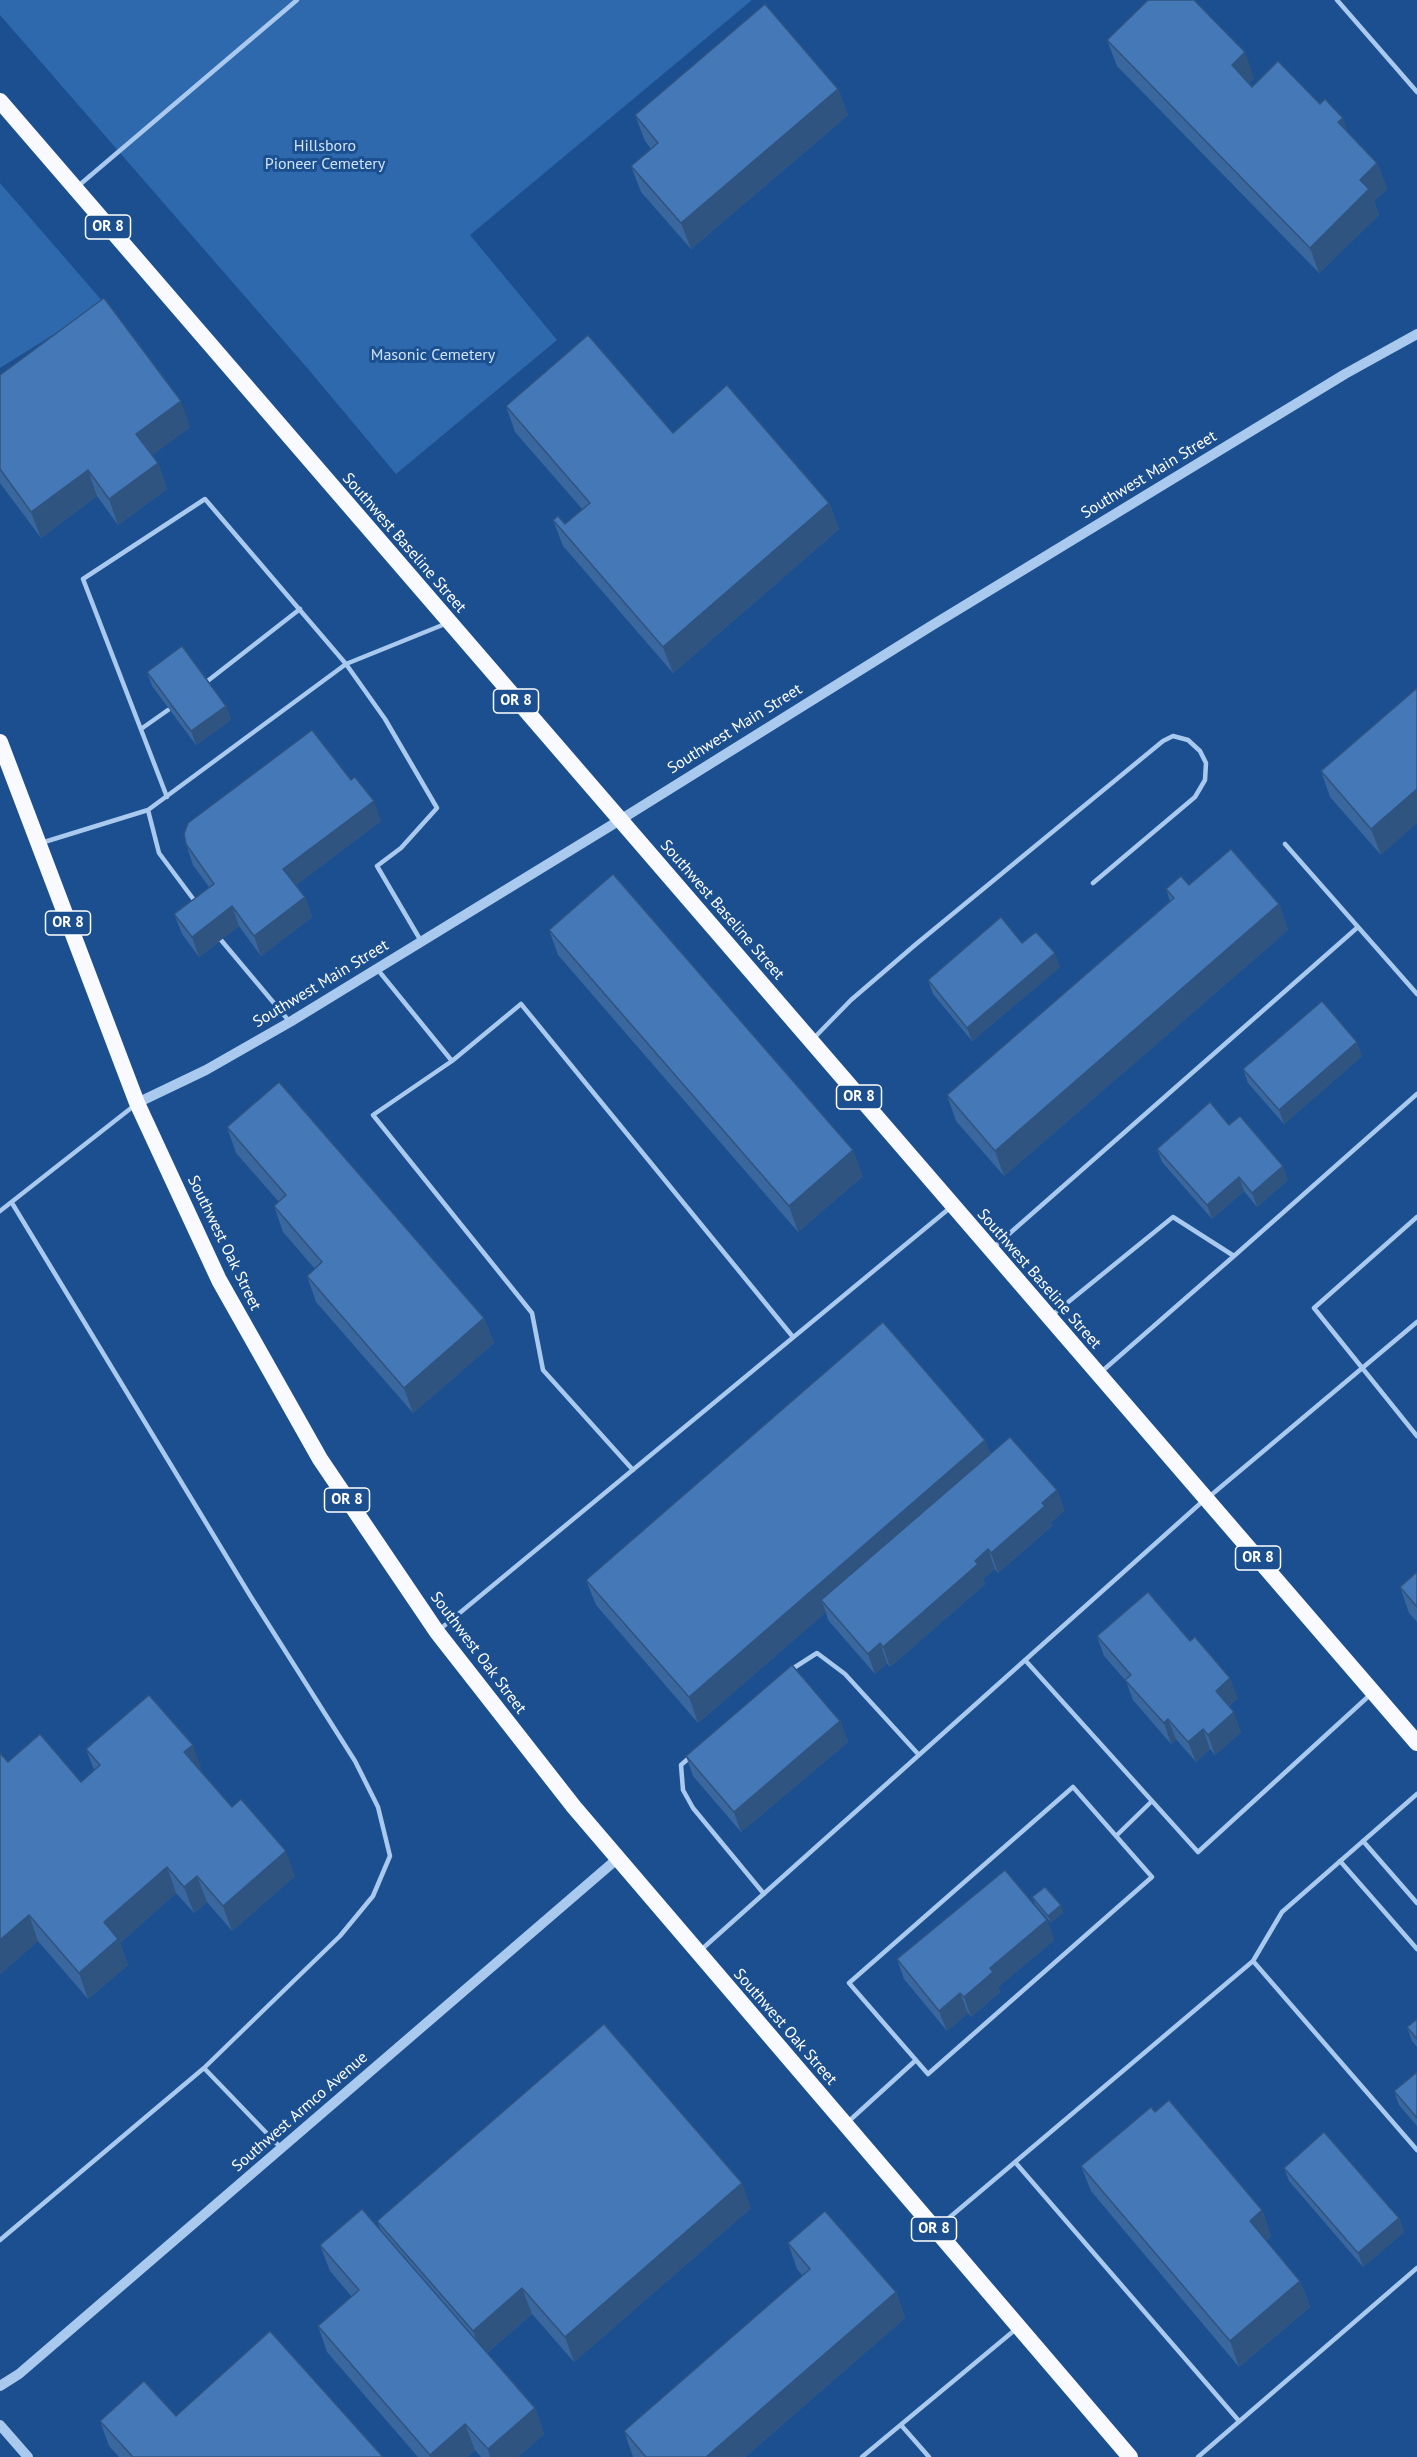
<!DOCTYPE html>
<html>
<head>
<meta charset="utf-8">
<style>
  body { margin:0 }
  canvas { display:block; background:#1b4f8f }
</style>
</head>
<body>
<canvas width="1417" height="2457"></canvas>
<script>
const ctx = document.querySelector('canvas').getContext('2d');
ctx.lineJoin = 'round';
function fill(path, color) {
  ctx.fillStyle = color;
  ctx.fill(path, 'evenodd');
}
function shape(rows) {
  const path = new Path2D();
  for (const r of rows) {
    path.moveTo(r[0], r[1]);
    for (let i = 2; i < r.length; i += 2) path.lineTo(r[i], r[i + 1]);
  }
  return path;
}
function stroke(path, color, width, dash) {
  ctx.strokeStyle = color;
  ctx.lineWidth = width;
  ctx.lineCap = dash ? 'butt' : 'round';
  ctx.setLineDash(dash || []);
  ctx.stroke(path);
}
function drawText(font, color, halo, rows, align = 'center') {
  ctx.font = font + ' "PT Sans",sans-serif';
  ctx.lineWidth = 6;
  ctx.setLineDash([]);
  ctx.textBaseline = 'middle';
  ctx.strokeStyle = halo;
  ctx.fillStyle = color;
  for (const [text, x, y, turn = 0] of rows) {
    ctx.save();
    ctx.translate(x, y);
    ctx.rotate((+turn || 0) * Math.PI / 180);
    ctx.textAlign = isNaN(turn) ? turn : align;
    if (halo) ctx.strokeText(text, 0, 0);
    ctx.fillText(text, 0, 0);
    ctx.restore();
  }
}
fill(shape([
  [0,0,752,0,470,235,557,340,396,474,309,370,0,15],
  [0,183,104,303,0,368]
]), '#2e69ad');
stroke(shape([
  [1337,0,1417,92],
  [77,187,297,0],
  [205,683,300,609],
  [141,729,168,710],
  [167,797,83,579,205,499,346,664,385,719,437,808,401,848,377,866,421,941],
  [148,810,159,853,197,904],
  [41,843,148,810,346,664,445,624],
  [1285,844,1417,994],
  [221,940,289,1021],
  [378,970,452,1061,521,1004,793,1337],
  [813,1039,851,1000,915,945,1163,741,1173,736,1188,740,1200,751,1206,763,1205,780,1195,797,1093,883],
  [452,1061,373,1115,532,1313,543,1370,633,1470],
  [12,1203,251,1597,355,1761,378,1807,390,1856,373,1896,340,1936,204,2068],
  [0,1211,135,1105],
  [1417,1217,1314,1308,1417,1436],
  [993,1248,1358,927],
  [1051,1316,1173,1217,1234,1256,1417,1094],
  [1100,1373,1234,1256],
  [1210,1496,1417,1322],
  [439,1630,951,1207],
  [1025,1660,1198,1852,1371,1694],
  [789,1671,817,1653,845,1674,919,1755],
  [690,1757,681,1765,683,1790,693,1808,764,1894],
  [1073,1787,1152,1877,928,2074,849,1983,1073,1787],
  [1116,1836,1152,1801],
  [1363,1841,1417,1903],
  [1340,1861,1417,1949],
  [702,1949,1203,1501],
  [1253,1961,1282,1912,1417,1794],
  [849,2121,916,2060],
  [1015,2162,1239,2421],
  [937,2228,1253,1961,1417,2150],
  [0,2240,204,2068,281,2148],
  [901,2425,929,2457],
  [862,2457,1016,2329],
  [1198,2457,1417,2268]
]), '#a9c9ee', 4.5);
stroke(shape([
  [137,1103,206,1070,290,1022,620,820,931,626,1345,374,1417,334],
  [0,2386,19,2374,617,1859],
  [0,2425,28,2457]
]), '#a9c9ee', 10);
stroke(shape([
  [0,101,1417,1743],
  [0,742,137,1103,219,1280,320,1459,437,1632,574,1807,1130,2457]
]), '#f8faff', 16);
fill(shape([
  [1107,40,1254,78,1249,83,1252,87,1348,133,1377,163,1387,189,1374,201,1379,215,1319,273,1117,66],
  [838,89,848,115,691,249,641,192,631,166,651,149,645,141,635,115],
  [0,375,190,427,152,455,158,463,167,489,118,525,97,496,41,538,0,483],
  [506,406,673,433,829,503,839,529,673,673,563,546,553,520,565,524,583,510,515,432],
  [147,672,226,706,231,720,196,745,152,686],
  [1417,688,1381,855,1330,797,1321,771],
  [381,821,296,885,305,897,312,917,261,956,239,926,199,957,182,934,174,914,209,887,193,865,186,844],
  [1189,885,1279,904,1288,930,1004,1176,956,1121,947,1095,1170,901,1166,889],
  [549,930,863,1176,798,1232,558,955],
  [1022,943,1060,967,972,1041,933,994,928,980],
  [1362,1056,1284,1124,1248,1083,1243,1069],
  [1229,1125,1288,1180,1257,1207,1244,1191,1212,1219,1162,1162,1157,1149],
  [227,1127,484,1318,494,1343,413,1413,316,1302,307,1276,315,1269,283,1232,274,1206,279,1202,236,1153],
  [985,1440,990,1454,1057,1490,1064,1511,1051,1522,1052,1526,998,1573,995,1569,983,1579,985,1584,890,1667,887,1663,875,1674,828,1620,826,1612,698,1723,596,1605,586,1580],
  [1417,1572,1417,1622,1409,1613,1400,1587],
  [1097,1636,1238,1698,1229,1706,1241,1732,1215,1755,1210,1749,1196,1762,1176,1739,1171,1744,1133,1700,1126,1681,1104,1656],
  [840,1721,848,1742,741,1832,693,1776,686,1756],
  [86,1749,202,1771,201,1772,232,1807,295,1876,232,1931,207,1902,194,1913,176,1893,120,1943,128,1965,88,1999,38,1941,0,1974,0,1753,8,1762,81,1782,94,1770],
  [1032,1897,1063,1912,1051,1923,1035,1904],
  [1047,1920,1054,1940,998,1987,1000,1992,971,2017,968,2013,947,2031,904,1979,897,1959],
  [1417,2019,1417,2047,1412,2041,1407,2027],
  [1417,2072,1417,2126,1399,2105,1394,2091],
  [1155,2112,1262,2210,1271,2236,1266,2241,1300,2281,1310,2307,1239,2367,1091,2191,1081,2166],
  [1284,2168,1399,2218,1404,2232,1363,2267,1289,2181],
  [751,2208,574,2362,532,2314,487,2353,535,2408,544,2434,518,2457,481,2457,475,2450,467,2457,418,2457,327,2352,318,2326,352,2297,330,2271,320,2245,381,2231,377,2221],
  [788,2243,896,2292,905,2318,745,2457,633,2457,624,2431,803,2276,797,2269],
  [176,2416,383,2457,119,2457,109,2446,100,2421]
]), '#3a679d');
fill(shape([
  [1245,52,1254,78,1241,91,1232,65],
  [838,89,848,115,691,249,681,223],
  [1343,118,1352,144,1338,122],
  [1377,163,1387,189,1374,201,1379,215,1319,273,1310,248,1360,180],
  [181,401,190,427,146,460,136,434],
  [158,463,167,489,118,525,109,499],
  [88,470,97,496,41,538,31,512],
  [829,503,839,529,673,673,663,647],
  [226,706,231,720,196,745,191,731],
  [1417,789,1417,823,1381,855,1371,829],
  [374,801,381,821,291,889,283,869],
  [305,897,312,917,261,956,254,936],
  [1279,904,1288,930,1004,1176,995,1151],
  [232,906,239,926,199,957,192,937],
  [1055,953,1060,967,972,1041,967,1028],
  [1357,1042,1362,1056,1284,1124,1279,1110],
  [853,1150,863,1176,798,1232,789,1206],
  [1283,1166,1288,1180,1257,1207,1252,1193],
  [1239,1177,1244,1191,1212,1219,1207,1205],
  [484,1318,494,1343,413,1413,404,1388],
  [985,1440,995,1465,821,1600,826,1612,698,1723,689,1697],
  [1057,1490,1064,1511,1051,1522,1052,1526,998,1573,991,1553,1042,1503],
  [988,1549,995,1569,983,1579,985,1584,890,1667,883,1647],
  [880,1643,887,1663,875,1674,868,1654],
  [1230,1678,1238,1698,1223,1711,1216,1691],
  [1234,1712,1241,1732,1215,1755,1208,1735],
  [1168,1719,1176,1739,1171,1744,1164,1723],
  [840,1721,848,1742,741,1832,734,1812],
  [1203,1729,1210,1749,1196,1762,1188,1742],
  [193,1745,202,1771,194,1778,184,1752],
  [286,1851,295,1876,232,1931,223,1906],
  [167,1867,176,1893,120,1943,128,1965,88,1999,79,1973,104,1922],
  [197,1876,207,1902,194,1913,184,1887],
  [1061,1905,1063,1912,1051,1923,1048,1916],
  [29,1915,38,1941,0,1974,0,1940],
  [1047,1920,1054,1940,998,1987,1000,1992,971,2017,964,1997,990,1968],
  [960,1993,968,2013,947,2031,939,2011],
  [742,2183,751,2208,574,2362,565,2337],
  [1262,2210,1271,2236,1259,2247,1250,2221],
  [1399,2218,1404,2232,1363,2267,1358,2253],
  [1300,2281,1310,2307,1239,2367,1230,2341],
  [522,2288,532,2314,482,2357,473,2331],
  [896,2292,905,2318,745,2457,706,2457],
  [535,2408,544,2434,518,2457,490,2457,488,2449],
  [465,2424,475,2450,467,2457,430,2457,430,2455]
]), '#305480');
const building = shape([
  [1148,0,1194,0,1245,52,1232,65,1252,87,1278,61,1320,104,1325,99,1343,118,1338,122,1377,163,1360,180,1369,189,1310,248,1107,40,1148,0],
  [765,4,838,89,681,223,631,166,658,143,635,115,765,4],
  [104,298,181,401,136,434,158,463,109,499,88,470,31,512,0,469,0,375,104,298],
  [588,335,673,433,727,385,829,503,663,647,553,520,558,516,565,524,590,503,506,406,588,335],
  [182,646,226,706,191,731,147,672,182,646],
  [1417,688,1417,789,1371,829,1321,771,1417,688],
  [312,730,351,780,355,777,374,801,283,869,305,897,254,936,232,906,192,937,174,914,214,884,186,844,184,834,188,823,312,730],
  [1231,849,1279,904,995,1151,947,1095,1174,898,1166,889,1181,876,1189,885,1231,849],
  [613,874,853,1150,789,1206,549,930,613,874],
  [1001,917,1022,943,1036,932,1055,953,967,1028,928,980,1001,917],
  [1322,1001,1357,1042,1279,1110,1243,1069,1322,1001],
  [279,1082,484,1318,404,1388,307,1276,322,1262,274,1206,286,1195,227,1127,279,1082],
  [1210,1102,1229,1125,1240,1116,1283,1166,1252,1193,1239,1177,1207,1205,1157,1149,1210,1102],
  [883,1322,985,1440,689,1697,586,1580,883,1322],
  [1010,1437,1057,1490,1042,1503,1045,1506,991,1553,988,1549,975,1561,978,1564,883,1647,880,1643,868,1654,821,1600,1010,1437],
  [1417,1572,1417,1607,1400,1587,1417,1572],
  [1148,1592,1190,1641,1195,1637,1230,1678,1216,1691,1234,1712,1208,1735,1203,1729,1188,1742,1168,1719,1164,1723,1125,1680,1131,1675,1097,1636,1148,1592],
  [792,1665,840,1721,734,1812,686,1756,792,1665],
  [149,1695,193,1745,184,1752,232,1807,241,1799,286,1851,223,1906,197,1876,184,1887,167,1867,104,1922,118,1939,79,1973,29,1915,0,1940,0,1753,8,1762,40,1734,81,1782,100,1765,86,1749,149,1695],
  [1005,1870,1047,1920,990,1968,993,1972,964,1997,960,1993,939,2011,897,1959,1005,1870],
  [1045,1887,1061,1905,1048,1916,1032,1897,1045,1887],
  [1417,2019,1417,2039,1407,2027,1417,2019],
  [604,2024,742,2183,565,2337,522,2288,473,2331,377,2221,604,2024],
  [1417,2072,1417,2118,1394,2091,1417,2072],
  [1169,2100,1262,2210,1250,2221,1300,2281,1230,2341,1081,2166,1151,2107,1155,2112,1169,2100],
  [1324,2132,1399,2218,1358,2253,1284,2168,1324,2132],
  [362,2209,535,2408,488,2449,465,2424,430,2455,318,2326,359,2290,320,2245,362,2209],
  [825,2211,896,2292,706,2457,646,2457,624,2431,810,2269,788,2243,825,2211],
  [270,2331,383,2457,133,2457,100,2421,144,2381,176,2416,270,2331]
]);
fill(building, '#4478b7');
stroke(building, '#305480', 1.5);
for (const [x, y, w] of [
  [108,227,45],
  [516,701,45],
  [68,923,45],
  [859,1097,45],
  [347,1500,45],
  [1258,1558,45],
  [934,2229,45]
]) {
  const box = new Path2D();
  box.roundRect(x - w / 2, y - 12, w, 24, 4.5);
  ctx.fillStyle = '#1b4f8f';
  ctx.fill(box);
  stroke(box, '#fff', 1.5);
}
drawText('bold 15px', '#fff', null, [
  ["OR 8",108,227],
  ["OR 8",516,701],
  ["OR 8",68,923],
  ["OR 8",859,1097],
  ["OR 8",347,1500],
  ["OR 8",1258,1558],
  ["OR 8",934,2229]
]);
drawText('16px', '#cfe3fa', '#1b4f8f', [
  ["Hillsboro",325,146],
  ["Pioneer Cemetery",325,164],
  ["Masonic Cemetery",433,355]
]);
drawText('16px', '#fff', '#1b4f8f', [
  ["Southwest Main Street",1149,475,-31],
  ["Southwest Baseline Street",404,543,49],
  ["Southwest Main Street",735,729,-32],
  ["Southwest Baseline Street",722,910,49],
  ["Southwest Main Street",321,984,-31],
  ["Southwest Oak Street",224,1243,64],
  ["Southwest Baseline Street",1039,1279,49],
  ["Southwest Oak Street",478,1653,53],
  ["Southwest Oak Street",785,2027,49],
  ["Southwest Armco Avenue",300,2112,-41]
]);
</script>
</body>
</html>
